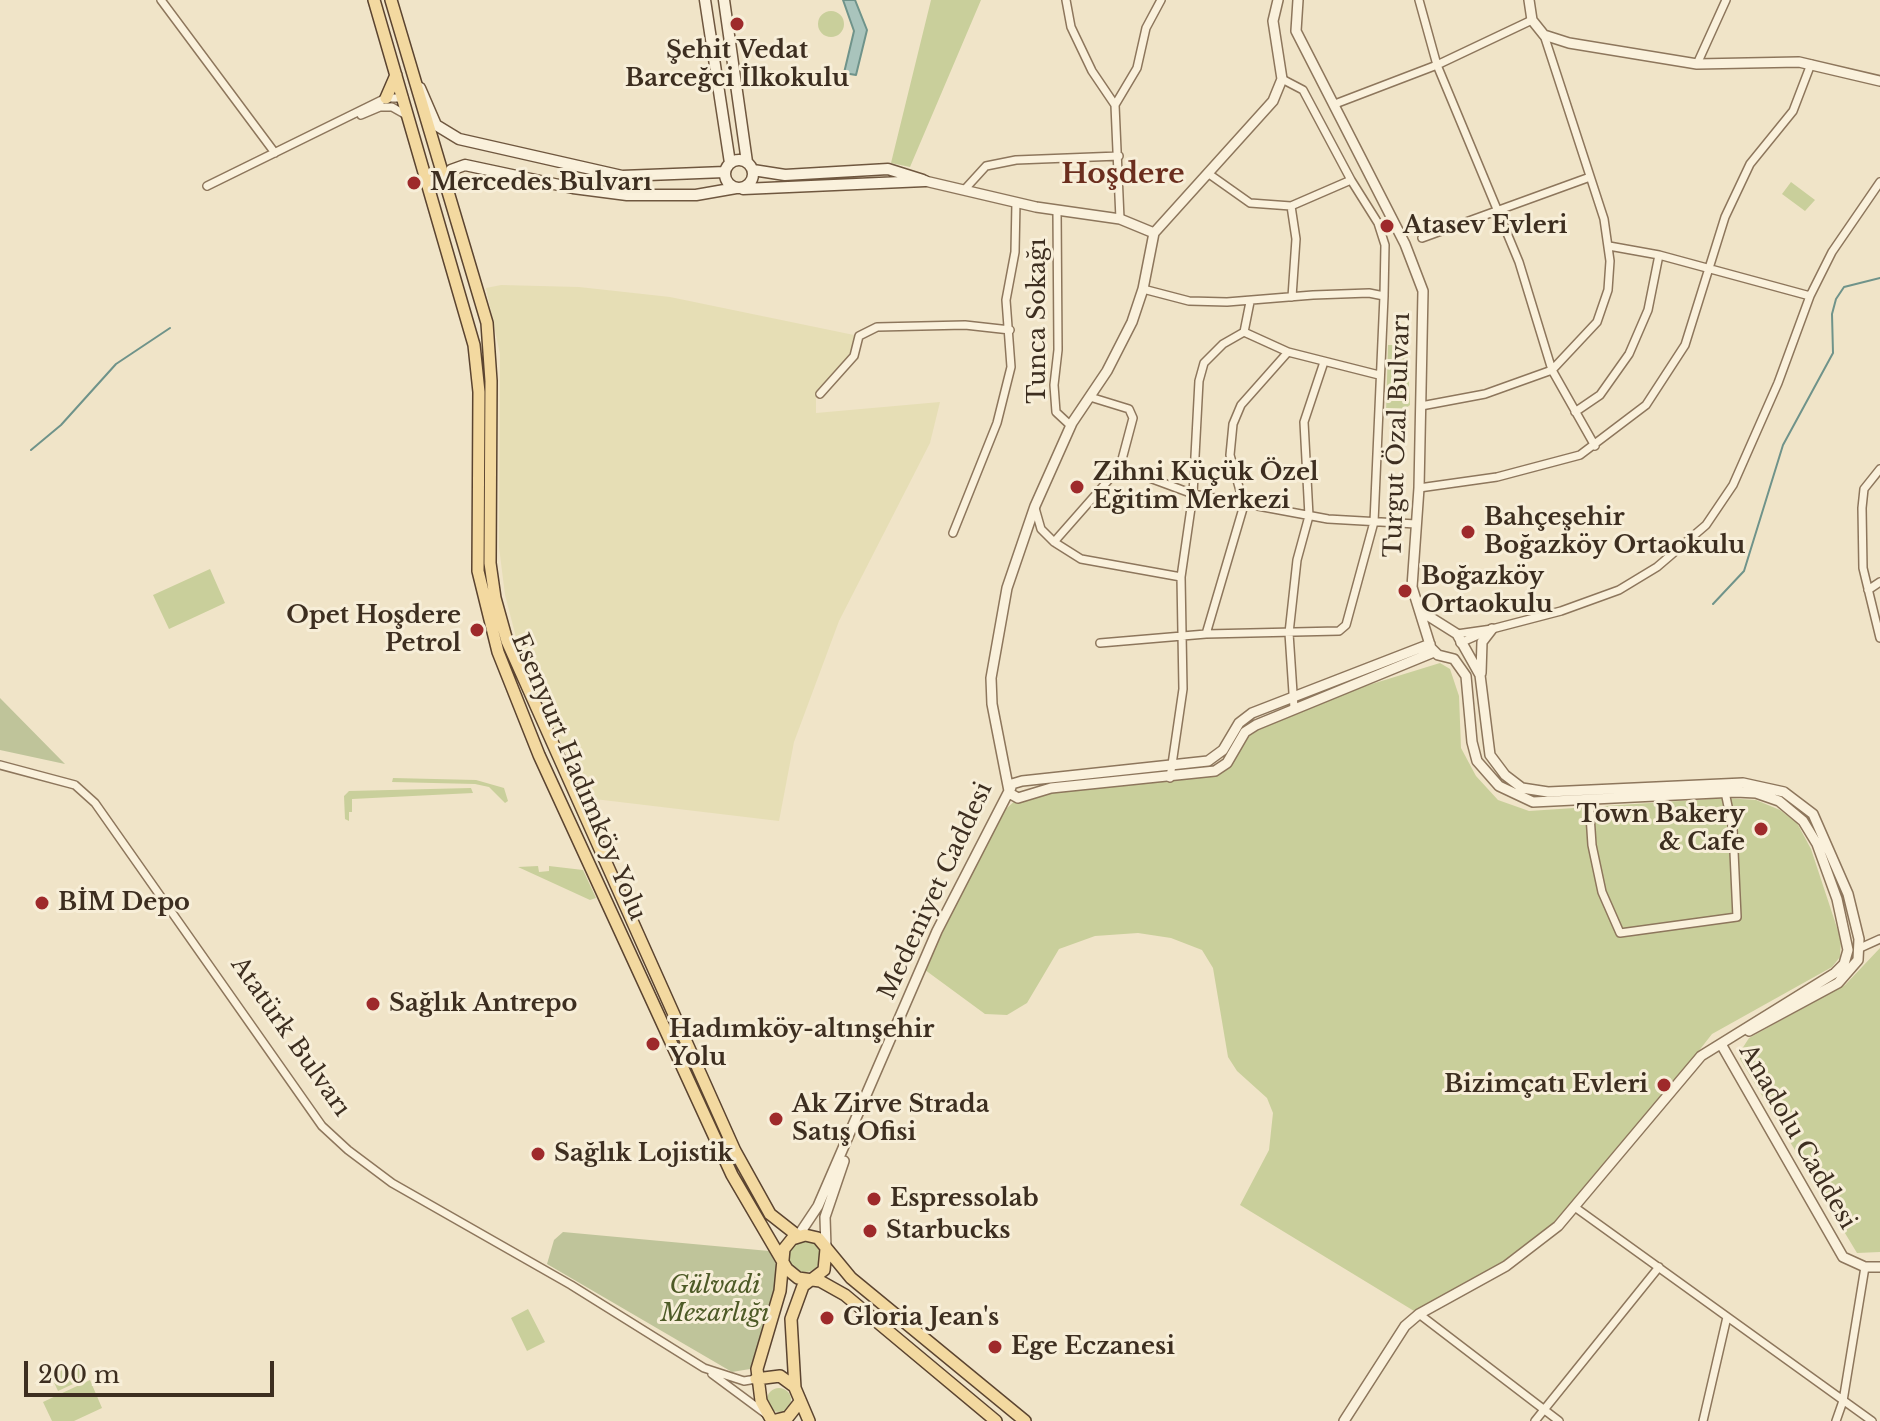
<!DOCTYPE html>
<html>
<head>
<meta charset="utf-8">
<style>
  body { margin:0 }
  #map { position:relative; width:1880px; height:1421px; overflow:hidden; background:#f0e4c8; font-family:"Libre Baskerville",serif }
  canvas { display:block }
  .scale { position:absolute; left:24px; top:1361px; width:250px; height:36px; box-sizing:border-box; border:4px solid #3d2e20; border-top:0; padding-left:10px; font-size:24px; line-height:28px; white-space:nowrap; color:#3d2e20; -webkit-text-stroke:6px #f7eed8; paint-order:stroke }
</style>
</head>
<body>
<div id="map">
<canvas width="1880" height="1421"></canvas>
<div class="scale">200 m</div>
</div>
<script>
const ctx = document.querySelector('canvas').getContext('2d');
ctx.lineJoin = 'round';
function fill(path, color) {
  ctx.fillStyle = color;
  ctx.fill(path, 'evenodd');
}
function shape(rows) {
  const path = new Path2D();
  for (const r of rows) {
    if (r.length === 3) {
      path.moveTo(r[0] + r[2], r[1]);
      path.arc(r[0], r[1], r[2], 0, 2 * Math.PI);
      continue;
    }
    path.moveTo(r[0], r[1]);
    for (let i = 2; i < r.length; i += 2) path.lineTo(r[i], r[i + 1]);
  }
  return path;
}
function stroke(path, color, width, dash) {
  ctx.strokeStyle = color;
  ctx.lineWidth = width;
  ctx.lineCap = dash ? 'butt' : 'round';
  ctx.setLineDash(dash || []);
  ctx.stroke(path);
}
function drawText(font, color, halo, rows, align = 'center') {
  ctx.font = font + ' "Libre Baskerville",serif';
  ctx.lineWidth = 6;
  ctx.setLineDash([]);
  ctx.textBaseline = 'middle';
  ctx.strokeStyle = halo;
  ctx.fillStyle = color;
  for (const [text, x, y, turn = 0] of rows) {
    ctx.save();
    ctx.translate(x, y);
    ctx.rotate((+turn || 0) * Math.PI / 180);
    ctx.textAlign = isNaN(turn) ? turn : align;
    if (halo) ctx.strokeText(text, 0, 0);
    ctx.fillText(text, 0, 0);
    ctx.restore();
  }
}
fill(shape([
  [501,285,579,287,670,297,854,335,852,355,816,391,816,413,940,402,930,443,839,621,794,742,779,821,586,798,517,641,505,595,499,547,500,354,486,288]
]), '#e6deb5');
fill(shape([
  [931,0,981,0,910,167,891,163],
  [831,24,13],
  [1791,182,1815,200,1805,211,1782,194],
  [1388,345,1407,345,1410,405,1399,413,1386,413],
  [210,569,225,603,169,629,153,595],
  [1440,663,1450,669,1459,696,1461,748,1476,776,1498,800,1529,811,1725,798,1756,800,1780,810,1797,823,1811,849,1841,940,1840,957,1832,967,1712,1034,1576,1208,1529,1250,1419,1314,1240,1205,1269,1150,1273,1113,1267,1098,1237,1071,1228,1057,1213,968,1202,950,1171,938,1138,933,1095,936,1059,949,1027,1003,1007,1015,985,1014,921,967,997,817,1018,798,1223,767,1245,732,1294,708],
  [393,778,476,780,504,788,508,801,505,803,489,787,475,784,392,782],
  [471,788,473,793,352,799,352,812,349,812,349,821,345,819,344,796,349,791],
  [538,866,539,872,549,871,549,866,583,870,596,898,590,900,518,867],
  [1880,948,1880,1252,1857,1253,1740,1059,1740,1052,1749,1038,1845,985],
  [805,1256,16],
  [528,1309,545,1342,527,1351,511,1318],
  [80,1361,88,1377,58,1391,51,1376],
  [90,1380,102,1408,74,1421,52,1421,43,1402],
  [779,1400,12]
]), '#c9cf9b');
fill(shape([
  [0,698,65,764,0,750],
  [563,1232,769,1251,776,1264,777,1282,750,1369,732,1372,547,1264,554,1240]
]), '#bfc49a');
const water = shape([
  [843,0,855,0,867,30,856,75,844,73,854,31,843,0]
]);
fill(water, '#a9c4bc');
stroke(water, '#6f938a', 2);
stroke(shape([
  [31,450,61,425,116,364,170,328],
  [1713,604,1744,571,1783,445,1833,353,1832,314,1836,299,1844,287,1880,278]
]), '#6f938a', 2);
const minor = shape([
  [161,0,275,153],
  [1066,0,1071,27,1092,71,1115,105,1120,219],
  [1419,0,1437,65,1519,262,1552,370,1595,446],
  [1697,64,1726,0],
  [1282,79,1303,90,1351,180,1291,206],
  [1335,104,1437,65,1532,20],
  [1115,105,1137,68,1146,28,1161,0],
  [361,115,380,107,392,107,408,116],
  [1209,174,1250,203,1291,206,1296,239,1292,297],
  [1351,180,1378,223,1385,245,1384,296],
  [207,186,386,98,404,98],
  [965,189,986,166,1016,160,1119,156],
  [1057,210,1058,350,1054,385,1056,412,1071,426],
  [1422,238,1590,177],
  [1609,246,1659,255,1810,296],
  [1250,302,1244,332,1288,352,1379,375],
  [820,394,854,356,859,336,877,327,965,325,1010,330],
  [1421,406,1485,394,1552,370,1597,322,1608,290,1610,261,1604,219,1544,35],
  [1575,412,1600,395,1629,354,1648,310,1659,255],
  [1120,467,1193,494,1199,381,1204,363,1223,344,1244,332],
  [1880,469,1864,489,1862,508,1863,568,1880,638],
  [1419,488,1497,477,1580,455,1646,405,1685,345,1725,217,1750,164,1793,111,1811,64],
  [1035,508,1041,529,1054,542,1081,559,1181,577],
  [953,533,997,423,1011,367,1006,300,1015,252,1016,202],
  [1054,542,1120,467,1133,418,1129,409,1090,397],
  [1868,590,1880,582],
  [1206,634,1244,505,1230,455,1233,424,1241,405,1288,352],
  [1457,634,1492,629,1561,611,1619,590,1657,567,1706,525,1733,485,1778,383,1810,296,1832,252,1880,182],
  [1100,643,1206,634,1339,631,1346,625,1374,522,1384,296,1369,293,1313,295,1227,302,1189,301,1143,289],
  [1460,643,1483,633],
  [1294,708,1289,633,1297,560,1309,516,1304,422,1324,362],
  [0,765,75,785,95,803,322,1126,348,1150,392,1183,571,1285,704,1368,744,1381,756,1379],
  [1170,778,1183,689,1181,577,1193,494,1328,519,1416,524],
  [1589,800,1592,845,1602,892,1620,933,1737,917,1733,830,1725,792],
  [1860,948,1880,939],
  [1576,1208,1872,1421],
  [1419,1314,1559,1421],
  [712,1374,766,1414],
  [1535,1421,1659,1267],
  [1703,1421,1727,1317],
  [1836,1421,1843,1401,1865,1267]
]);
const tertiary = shape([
  [1298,0,1296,31,1405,244,1423,291,1419,488,1412,587,1431,648,1438,655,1454,659,1466,676,1472,742,1477,761,1499,786,1533,802,1736,792,1756,793,1779,801,1803,821,1817,844,1837,899,1848,950,1844,964,1835,973,1701,1056,1558,1226,1506,1266,1419,1314,1405,1326,1344,1421],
  [1529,0,1532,20,1544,35,1569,43,1697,64,1799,62,1880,81],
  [925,181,1036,207,1120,219,1154,233],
  [1422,612,1457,634,1480,675,1490,755,1505,775,1522,788,1548,792,1743,783,1784,792,1813,814,1848,894,1859,939,1858,960,1838,983,1749,1031],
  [1430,644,1252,713,1239,723,1223,750,1208,761,1022,781,1012,784,1009,793,1018,798,1051,788,1215,771,1227,763,1245,732,1256,725,1434,652],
  [1481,673,1482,642,1492,629],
  [1721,1044,1843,1257,1865,1267,1880,1267],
  [798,1236,818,1206,937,931,1009,791,992,704,991,678,1007,588,1035,506,1072,423,1107,371,1132,322,1143,289,1154,233,1273,101,1282,79,1273,21,1278,0],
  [826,1248,825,1217,844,1161]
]);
const secondary = shape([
  [705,0,730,163],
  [724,0,747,162],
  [420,88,436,125,459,139,622,176,725,172],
  [739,174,14],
  [753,170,785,175,888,169,923,180],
  [448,186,451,170,465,165,573,188,627,195,696,195,736,188],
  [743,189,925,181]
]);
const primary = shape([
  [374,0,474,345,479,392,478,571,498,652,539,755,732,1175,787,1269,798,1278,820,1281,845,1295,996,1421],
  [391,0,487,323,491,381,490,563,495,598,507,641,735,1151,770,1214,798,1236],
  [386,98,396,75],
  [756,1379,780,1376,795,1387],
  [772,1421,761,1401,757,1369,780,1291,784,1249,792,1239,805,1235,818,1238,851,1278,1025,1421],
  [772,1421,788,1417,799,1403],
  [809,1421,795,1388,791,1319,803,1286,824,1270,826,1249]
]);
stroke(minor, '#8d765c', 10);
stroke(tertiary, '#8d765c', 12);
stroke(secondary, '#6f573f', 13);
stroke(primary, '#5b4430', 14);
stroke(minor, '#faf1dc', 7);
stroke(tertiary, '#faf1dc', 9);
stroke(secondary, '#faf1dc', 10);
stroke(primary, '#f3d9a0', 11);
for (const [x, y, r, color] of [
  [737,24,8,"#9e2a2b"],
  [414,183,8,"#9e2a2b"],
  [1387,226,8,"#9e2a2b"],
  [1077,487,8,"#9e2a2b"],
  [1468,532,8,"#9e2a2b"],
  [1405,591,8,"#9e2a2b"],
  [477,630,8,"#9e2a2b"],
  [1761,829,8,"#9e2a2b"],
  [42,903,8,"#9e2a2b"],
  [373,1004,8,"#9e2a2b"],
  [653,1044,8,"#9e2a2b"],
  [1664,1085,8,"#9e2a2b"],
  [776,1119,8,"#9e2a2b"],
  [538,1154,8,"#9e2a2b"],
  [874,1199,8,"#9e2a2b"],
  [870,1231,8,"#9e2a2b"],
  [827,1318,8,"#9e2a2b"],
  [995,1347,8,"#9e2a2b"]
]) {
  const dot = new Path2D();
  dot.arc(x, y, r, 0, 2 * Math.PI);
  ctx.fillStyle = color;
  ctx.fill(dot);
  stroke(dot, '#f7eed8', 3);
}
drawText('bold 24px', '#3d2e20', '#f7eed8', [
  ["Şehit Vedat",737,51,"center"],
  ["Barceğci İlkokulu",737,79,"center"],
  ["Mercedes Bulvarı",430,183],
  ["Atasev Evleri",1403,226],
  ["Zihni Küçük Özel",1093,473],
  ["Eğitim Merkezi",1093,501],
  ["Bahçeşehir",1484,518],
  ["Boğazköy Ortaokulu",1484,546],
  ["Boğazköy",1421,577],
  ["Ortaokulu",1421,605],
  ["Opet Hoşdere",461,616,"right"],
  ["Petrol",461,644,"right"],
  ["Town Bakery",1745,815,"right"],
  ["& Cafe",1745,843,"right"],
  ["BİM Depo",58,903],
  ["Sağlık Antrepo",389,1004],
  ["Hadımköy-altınşehir",669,1030],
  ["Yolu",669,1058],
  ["Bizimçatı Evleri",1648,1085,"right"],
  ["Ak Zirve Strada",792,1105],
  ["Satış Ofisi",792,1133],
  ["Sağlık Lojistik",554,1154],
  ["Espressolab",890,1199],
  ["Starbucks",886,1231],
  ["Gloria Jean's",843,1318],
  ["Ege Eczanesi",1011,1347]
], 'left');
drawText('24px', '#3d2e20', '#f7eed8', [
  ["Tunca Sokağı",1038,321,-90],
  ["Turgut Özal Bulvarı",1398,435,-88],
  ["Esenyurt Hadımköy Yolu",578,777,67],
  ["Medeniyet Caddesi",936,891,-65],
  ["Atatürk Bulvarı",290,1037,55],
  ["Anadolu Caddesi",1797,1137,60]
]);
drawText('italic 24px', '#4d5a26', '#f7eed8', [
  ["Gülvadi",715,1286],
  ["Mezarlığı",715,1314]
]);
drawText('bold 28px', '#6b2e1e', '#f7eed8', [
  ["Hoşdere",1123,175]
]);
</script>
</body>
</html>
